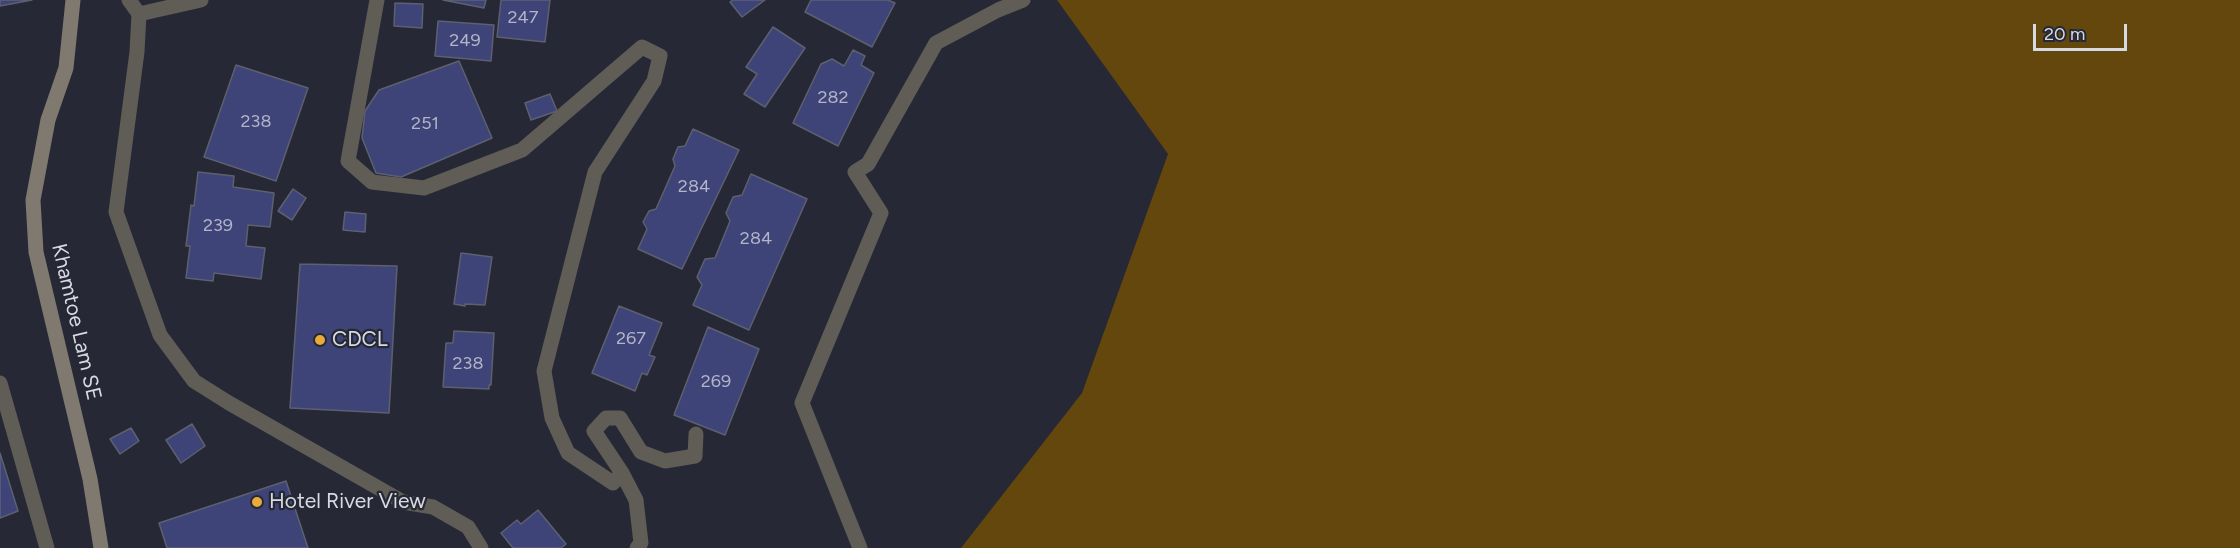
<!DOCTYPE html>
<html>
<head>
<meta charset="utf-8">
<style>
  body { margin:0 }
  #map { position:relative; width:2240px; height:548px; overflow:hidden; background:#262835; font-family:Figtree,sans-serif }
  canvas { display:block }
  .scale { position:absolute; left:2033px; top:24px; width:94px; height:27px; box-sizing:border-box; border:3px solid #d8dae3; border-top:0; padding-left:8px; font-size:18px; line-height:21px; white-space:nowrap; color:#d8dae3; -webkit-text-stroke:4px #262835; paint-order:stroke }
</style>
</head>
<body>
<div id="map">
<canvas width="2240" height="548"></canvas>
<div class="scale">20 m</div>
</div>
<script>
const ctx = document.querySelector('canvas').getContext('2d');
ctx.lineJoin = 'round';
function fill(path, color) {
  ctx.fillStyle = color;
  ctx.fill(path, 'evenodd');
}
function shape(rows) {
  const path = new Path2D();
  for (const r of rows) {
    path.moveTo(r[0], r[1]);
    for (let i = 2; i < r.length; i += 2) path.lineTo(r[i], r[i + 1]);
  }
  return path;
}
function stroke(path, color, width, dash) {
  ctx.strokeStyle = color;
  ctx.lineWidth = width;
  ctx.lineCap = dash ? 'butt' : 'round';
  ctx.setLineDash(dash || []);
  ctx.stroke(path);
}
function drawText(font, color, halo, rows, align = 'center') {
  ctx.font = font + ' Figtree,sans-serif';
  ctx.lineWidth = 4.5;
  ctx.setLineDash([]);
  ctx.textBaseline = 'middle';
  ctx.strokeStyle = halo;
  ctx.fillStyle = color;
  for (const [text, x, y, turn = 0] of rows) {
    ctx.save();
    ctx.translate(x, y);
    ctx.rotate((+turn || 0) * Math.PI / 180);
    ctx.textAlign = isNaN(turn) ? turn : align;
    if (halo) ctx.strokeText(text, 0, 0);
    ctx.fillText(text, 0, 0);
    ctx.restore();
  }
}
fill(shape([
  [1057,0,2240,0,2240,548,961,548,1082,393,1168,154]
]), '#64470d');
const building = shape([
  [0,0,32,0,0,6,0,0],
  [443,0,486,0,484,8,443,0],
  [501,0,550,0,545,42,497,37,501,0],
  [733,0,765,0,742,17,730,2,733,0],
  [811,0,888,0,895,3,872,47,805,12,811,0],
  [395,3,423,4,422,28,394,26,395,3],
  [438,21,494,25,491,61,435,56,438,21],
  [773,27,805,48,765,107,744,94,757,74,746,67,773,27],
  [853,50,865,56,861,65,874,73,838,146,793,123,821,64,832,59,844,66,853,50],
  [459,61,492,138,401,177,376,173,362,138,365,111,379,90,459,61],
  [236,65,308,88,276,181,204,157,236,65],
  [550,94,557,111,531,120,525,103,550,94],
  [693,129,739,150,682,269,638,249,647,229,643,222,649,211,656,209,675,166,673,159,678,147,685,146,693,129],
  [198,172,234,176,233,187,274,193,270,227,248,225,246,246,265,248,261,279,214,273,213,281,186,278,190,246,186,246,191,205,194,206,198,172],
  [751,174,807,199,749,330,693,305,702,285,697,277,705,259,715,258,730,221,726,213,733,197,742,195,751,174],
  [293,189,306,198,292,220,278,211,293,189],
  [345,212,366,214,365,232,343,230,345,212],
  [461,253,492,257,485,305,465,304,465,306,454,304,461,253],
  [300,264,397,266,389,413,290,408,300,264],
  [619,306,662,323,649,355,655,357,647,375,642,373,635,391,592,373,619,306],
  [708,327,759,349,725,435,674,415,708,327],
  [454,331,494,333,491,385,489,385,489,389,443,387,446,343,453,343,454,331],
  [192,424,205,446,181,463,166,440,192,424],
  [131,428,139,441,120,454,110,439,131,428],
  [0,453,18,511,0,518,0,453],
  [286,481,308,548,167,548,159,523,286,481],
  [538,510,566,544,561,548,513,548,501,533,517,520,521,524,538,510]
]);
fill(building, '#3e4478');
stroke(building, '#5d606f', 1.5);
stroke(shape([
  [129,0,139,14],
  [377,0,348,161,372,182,424,188,522,150,642,47,660,56,654,81,595,172,544,371,552,418,568,453,613,483,622,473,594,431,606,418,620,418,641,452,665,461,695,456,696,434],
  [139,14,137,52,116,212,160,335,194,381,229,403,403,502,433,507,468,527,481,548],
  [139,14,201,0],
  [0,383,47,548],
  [622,473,636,500,641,543,637,548],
  [860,548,802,403,881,213,855,172,868,164,936,43,998,10,1023,0]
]), '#605c56', 15);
stroke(shape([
  [73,0,66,68,48,120,33,200,36,252,90,479,101,548]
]), '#7f796f', 15);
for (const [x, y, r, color] of [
  [320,340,6,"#e8ab37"],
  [257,502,6,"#e8ab37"]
]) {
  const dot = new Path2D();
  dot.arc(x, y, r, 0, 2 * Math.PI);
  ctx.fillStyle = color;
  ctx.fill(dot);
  stroke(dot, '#262835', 2);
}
drawText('18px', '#b2b4c8', null, [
  ["247",523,18],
  ["249",465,41],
  ["282",833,98],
  ["238",256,122],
  ["251",425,124],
  ["284",694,187],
  ["239",218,226],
  ["284",756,239],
  ["267",631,339],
  ["238",468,364],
  ["269",716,382]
]);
drawText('21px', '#d8dae3', '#262835', [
  ["Khamtoe Lam SE",76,322,77]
]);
drawText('21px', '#d8dae3', '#262835', [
  ["CDCL",332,340],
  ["Hotel River View",269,502]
], 'left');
</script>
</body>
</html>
